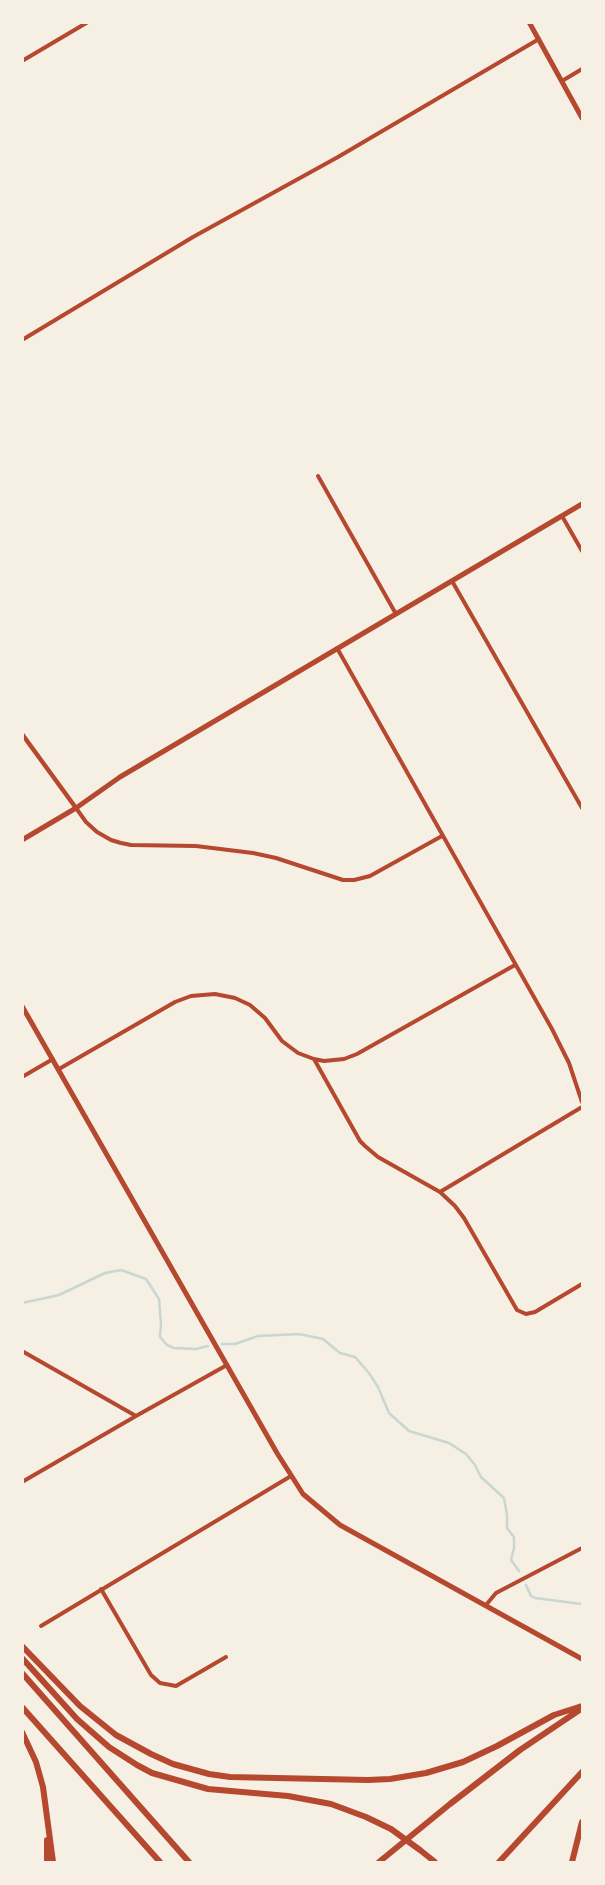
<!DOCTYPE html>
<html>
<head>
<meta charset="utf-8">
<style>
  body { margin:0 }
  #map { position:relative; width:605px; height:1885px; overflow:hidden; background:#f6efe4; font-family:"Source Sans 3",sans-serif }
  canvas { display:block }
  .frame { position:absolute; inset:0; border:24px solid #f6efe4; pointer-events:none }
</style>
</head>
<body>
<div id="map">
<canvas width="605" height="1885"></canvas>
<div class="frame"></div>
</div>
<script>
const ctx = document.querySelector('canvas').getContext('2d');
ctx.lineJoin = 'round';
function shape(rows) {
  const path = new Path2D();
  for (const r of rows) {
    path.moveTo(r[0], r[1]);
    for (let i = 2; i < r.length; i += 2) path.lineTo(r[i], r[i + 1]);
  }
  return path;
}
function stroke(path, color, width, dash) {
  ctx.strokeStyle = color;
  ctx.lineWidth = width;
  ctx.lineCap = dash ? 'butt' : 'round';
  ctx.setLineDash(dash || []);
  ctx.stroke(path);
}
stroke(shape([
  [22,1303,59,1295,105,1273,121,1270,146,1279,159,1299,161,1324,160,1337,167,1345,174,1348,196,1349,208,1346],
  [222,1344,235,1344,258,1336,299,1334,323,1339,340,1353,355,1357,369,1373,378,1387,389,1413,409,1431,449,1443,466,1454,475,1465,481,1477,504,1498,507,1515,507,1528,514,1537,514,1548,511,1560,519,1571],
  [526,1585,531,1596,535,1598,582,1604]
]), '#c9d6d2', 2.5);
stroke(shape([
  [22,61,88,22],
  [562,81,582,69],
  [22,340,193,237,338,157,539,39],
  [318,476,396,614],
  [562,516,582,551],
  [452,581,582,808],
  [337,648,552,1029,569,1063,582,1102],
  [76,808,86,822,97,832,111,840,121,843,131,845,196,846,253,853,276,858,343,880,354,880,370,876,442,836],
  [314,1059,360,1141,365,1146,378,1157,440,1192,455,1206,464,1218,517,1310,526,1314,535,1312,582,1284],
  [59,1069,175,1002,191,996,215,994,235,998,250,1005,265,1018,282,1041,298,1053,314,1059,324,1061,344,1059,357,1054,515,965],
  [22,1077,53,1059],
  [440,1192,582,1107],
  [22,1351,136,1416],
  [22,1482,136,1416,227,1365],
  [101,1589,151,1675,160,1683,176,1686,226,1657],
  [486,1605,496,1593,582,1548],
  [41,1626,291,1476]
]), '#b5482f', 4);
stroke(shape([
  [22,734,76,808]
]), '#b5482f', 4.5);
stroke(shape([
  [529,22,582,118],
  [22,840,76,808,120,777,582,504],
  [22,1006,277,1453,303,1494,340,1525,582,1659]
]), '#b5482f', 5);
stroke(shape([
  [22,1646,80,1706,116,1735,151,1754,173,1764,209,1774,230,1777,368,1780,390,1779,426,1773,463,1762,497,1746,554,1715,582,1706],
  [22,1658,77,1719,109,1747,137,1765,152,1773,208,1789,288,1796,331,1804,366,1817,391,1829,420,1850,435,1862],
  [22,1673,189,1862],
  [22,1707,160,1862],
  [22,1732,36,1762,43,1787,53,1862],
  [47,1862,47,1840],
  [379,1862,450,1804,520,1750,581,1709],
  [499,1862,582,1772],
  [572,1862,582,1822]
]), '#b5482f', 6);
</script>
</body>
</html>
